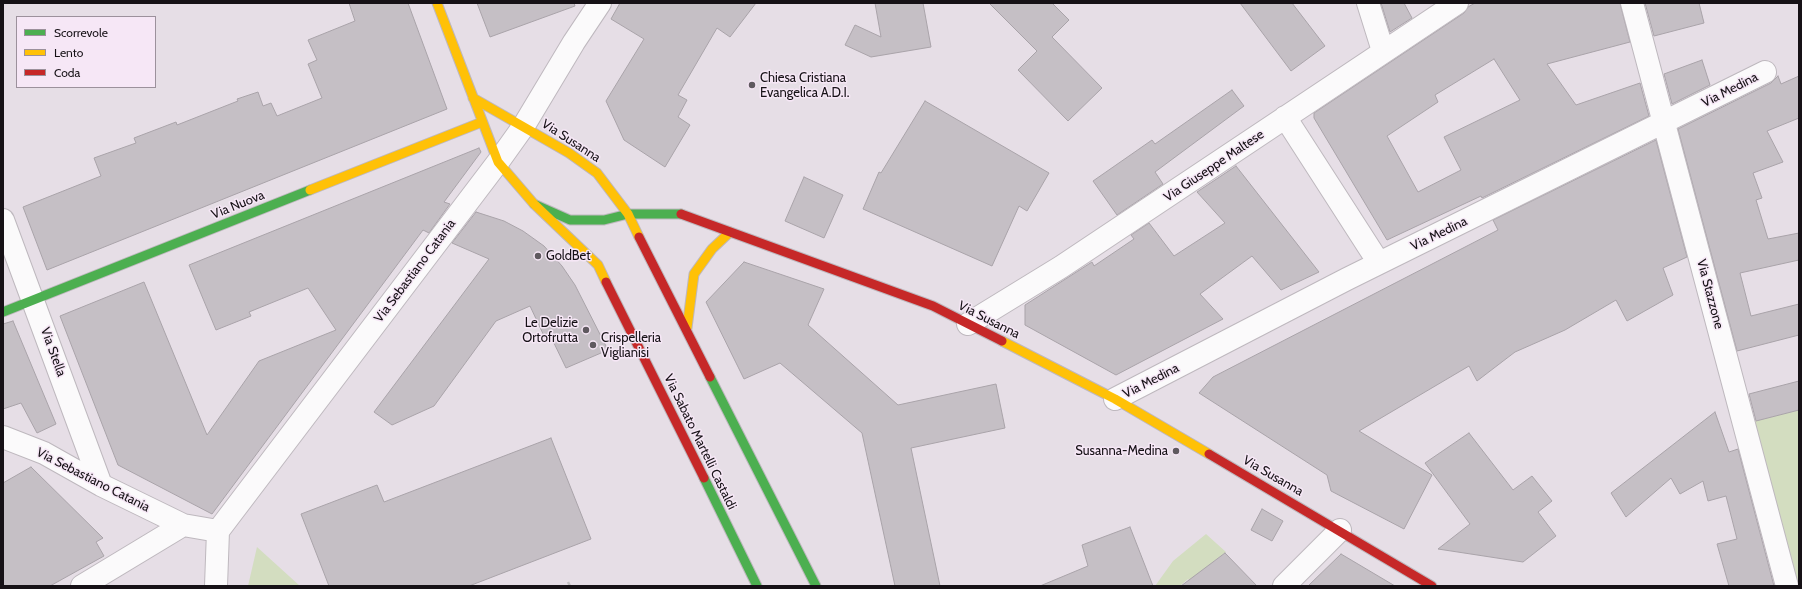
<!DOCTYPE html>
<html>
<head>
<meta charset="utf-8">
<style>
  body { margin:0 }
  #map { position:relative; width:1802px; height:589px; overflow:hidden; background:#e6dee6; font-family:Cabin,sans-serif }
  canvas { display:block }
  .frame { position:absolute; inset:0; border:4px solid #161116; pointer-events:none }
  .legend { position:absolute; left:16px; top:16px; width:140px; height:72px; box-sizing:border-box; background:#f6e7f6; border:1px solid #9c919c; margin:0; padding:5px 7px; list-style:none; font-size:12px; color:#161116 }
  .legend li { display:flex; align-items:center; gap:8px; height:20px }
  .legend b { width:20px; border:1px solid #9c919c }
</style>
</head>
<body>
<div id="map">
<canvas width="1802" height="589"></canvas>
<div class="frame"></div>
<ul class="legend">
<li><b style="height:5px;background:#4caf50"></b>Scorrevole</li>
<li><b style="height:5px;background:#ffc107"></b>Lento</li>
<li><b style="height:5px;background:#c62828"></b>Coda</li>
</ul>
</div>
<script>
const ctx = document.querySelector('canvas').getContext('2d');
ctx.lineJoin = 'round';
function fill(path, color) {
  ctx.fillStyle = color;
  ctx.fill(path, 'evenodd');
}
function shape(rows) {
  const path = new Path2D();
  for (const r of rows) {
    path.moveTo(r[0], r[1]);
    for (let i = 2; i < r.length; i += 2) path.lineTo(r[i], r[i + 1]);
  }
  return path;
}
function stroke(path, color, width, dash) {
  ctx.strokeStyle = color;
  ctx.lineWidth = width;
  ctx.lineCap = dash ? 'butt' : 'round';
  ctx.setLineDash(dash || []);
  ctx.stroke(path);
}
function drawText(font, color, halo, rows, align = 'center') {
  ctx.font = font + ' Cabin,sans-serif';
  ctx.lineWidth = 3;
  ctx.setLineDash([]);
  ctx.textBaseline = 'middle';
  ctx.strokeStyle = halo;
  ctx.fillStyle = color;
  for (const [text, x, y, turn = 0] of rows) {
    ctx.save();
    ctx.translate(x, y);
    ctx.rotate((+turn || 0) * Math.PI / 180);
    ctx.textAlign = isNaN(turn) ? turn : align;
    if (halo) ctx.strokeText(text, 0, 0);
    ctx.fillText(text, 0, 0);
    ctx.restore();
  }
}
fill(shape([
  [1799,410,1799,586,1797,586,1754,421],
  [1206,534,1226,552,1213,562,1220,568,1194,586,1188,579,1180,586,1155,586,1173,561],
  [257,547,300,586,248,586]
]), '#d3ddc0');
const building = shape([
  [349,3,408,3,447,109,47,270,23,207,101,176,94,158,136,143,134,138,176,122,177,125,238,101,237,99,258,92,263,106,271,103,277,116,322,98,308,64,317,60,308,40,355,21,349,3],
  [477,3,574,3,575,6,490,37,477,3],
  [620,3,756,3,730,37,717,28,678,95,687,100,678,117,690,125,665,167,624,140,606,101,644,39,611,19,620,3],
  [875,3,923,3,931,47,871,57,845,45,855,25,881,37,875,3],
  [989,3,1052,3,1069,20,1052,37,1102,88,1068,121,1018,70,1037,51,989,3],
  [1240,3,1292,3,1325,46,1291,71,1240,3],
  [1381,3,1404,3,1412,18,1390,32,1381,3],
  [1475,3,1620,3,1630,42,1547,64,1576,105,1640,83,1649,116,1482,198,1481,196,1387,240,1314,118,1314,113,1464,13,1468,7,1475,3],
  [1494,59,1520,100,1444,137,1461,170,1418,192,1387,136,1438,102,1435,95,1494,59],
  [1645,3,1699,3,1704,23,1654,36,1645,3],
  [1702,60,1710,85,1672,104,1664,74,1702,60],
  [1778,76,1781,84,1799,76,1799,118,1767,131,1783,162,1753,173,1762,198,1756,200,1768,239,1799,233,1799,260,1740,273,1751,316,1799,304,1799,335,1737,351,1678,129,1771,83,1778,76],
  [1232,90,1244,106,1155,172,1163,184,1117,215,1093,181,1152,140,1155,144,1232,90],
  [925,101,1049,173,1027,211,1019,206,992,266,863,209,879,172,881,173,925,101],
  [1656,140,1687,257,1663,268,1673,295,1627,321,1616,300,1565,330,1515,352,1477,381,1469,366,1359,431,1432,475,1404,529,1331,491,1327,475,1199,393,1213,377,1498,230,1493,220,1656,140],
  [479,148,481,152,444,202,450,204,429,233,423,230,212,514,118,465,60,316,144,282,207,435,259,361,336,330,308,288,249,312,251,316,216,330,189,265,479,148],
  [1236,166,1319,272,1281,290,1252,256,1200,294,1223,319,1116,375,1025,325,1025,305,1092,262,1094,266,1134,239,1131,235,1149,223,1174,256,1225,223,1197,192,1236,166],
  [804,177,843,195,824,238,785,221,804,177],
  [476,212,504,221,523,231,544,246,562,266,575,285,608,350,566,368,551,337,545,338,530,306,496,321,434,406,392,425,374,412,489,259,452,243,476,212],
  [744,262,824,289,808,325,898,405,996,384,1005,428,911,448,940,586,895,586,862,433,780,363,744,379,706,302,744,262],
  [13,321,56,424,37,433,21,403,3,409,3,324,13,321],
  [1799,381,1799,410,1756,421,1749,394,1799,381],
  [1715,412,1729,452,1738,449,1774,586,1729,586,1717,544,1737,539,1726,496,1708,501,1703,481,1680,494,1671,478,1626,517,1611,493,1715,412],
  [1469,433,1513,490,1532,476,1552,501,1538,512,1556,536,1523,562,1438,549,1470,524,1425,463,1469,433],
  [551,438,591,539,469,586,329,586,301,514,377,485,384,502,551,438],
  [31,467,103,538,96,542,104,556,50,586,3,586,3,483,31,467],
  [1262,509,1283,521,1272,541,1251,530,1262,509],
  [1130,527,1153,586,1040,586,1088,566,1082,545,1130,527],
  [1225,553,1257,586,1181,586,1225,553],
  [1341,554,1395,586,1308,586,1341,554]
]);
fill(building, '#c5bfc5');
stroke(building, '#a9a3a9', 1);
const street = shape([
  [1368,3,1383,51],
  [1632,3,1787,586],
  [1285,117,1379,263],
  [3,220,101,485],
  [968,324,1061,267,1457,3],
  [1115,399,1347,279,1765,72],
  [3,437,44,453,101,485,183,525,218,531],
  [218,531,498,162,523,127,574,42,600,3],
  [82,586,183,525],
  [216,586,218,531],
  [1284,586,1340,530]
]);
const fast = shape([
  [534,204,570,220,604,220,628,214,681,214],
  [3,312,310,190],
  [710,377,816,586],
  [704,478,757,586]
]);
const slow = shape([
  [437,3,498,162,534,204,598,265,606,282],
  [473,98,569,153,597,173,628,214,639,237],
  [310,190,482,122],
  [687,328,694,274,712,249,730,232],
  [1002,341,1115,399,1209,454]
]);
const jam = shape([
  [681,214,933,306,1002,341],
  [639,237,710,377],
  [606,282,704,478],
  [1209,454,1432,586]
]);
stroke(street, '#beb8be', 24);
stroke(fast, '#beb8be', 11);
stroke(slow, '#beb8be', 11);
stroke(jam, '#beb8be', 11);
stroke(shape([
  [568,582,570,586]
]), '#c2c0c2', 2.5, [4, 2]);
stroke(street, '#fbfafb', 22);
stroke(fast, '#4caf50', 9);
stroke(slow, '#ffc107', 9);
stroke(jam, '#c62828', 9);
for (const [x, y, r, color] of [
  [752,85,4,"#5f595f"],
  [538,256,4,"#5f595f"],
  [586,330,4,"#5f595f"],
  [593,345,4,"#5f595f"],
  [1176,451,4,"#5f595f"]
]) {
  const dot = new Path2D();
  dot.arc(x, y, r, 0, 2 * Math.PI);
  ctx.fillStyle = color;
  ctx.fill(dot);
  stroke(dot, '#f6e7f6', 1.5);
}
drawText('13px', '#161116', '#f6e7f6', [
  ["Chiesa Cristiana",760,78],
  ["Evangelica A.D.I.",760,93],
  ["GoldBet",546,256],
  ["Le Delizie",578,323,"right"],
  ["Ortofrutta",578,338,"right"],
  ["Crispelleria",601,338],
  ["Viglianisi",601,353],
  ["Susanna-Medina",1168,451,"right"]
], 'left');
drawText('13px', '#161116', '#f6e7f6', [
  ["Via Medina",1730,90,-27],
  ["Via Susanna",571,141,33],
  ["Via Giuseppe Maltese",1214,166,-34],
  ["Via Nuova",238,205,-22],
  ["Via Medina",1439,234,-26],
  ["Via Sebastiano Catania",415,271,-53],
  ["Via Stazzone",1710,294,75],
  ["Via Susanna",989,320,27],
  ["Via Stella",53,352,70],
  ["Via Medina",1151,381,-27],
  ["Via Sabato Martelli Castaldi",700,442,64],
  ["Via Susanna",1273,476,30],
  ["Via Sebastiano Catania",93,480,27]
]);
</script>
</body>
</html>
